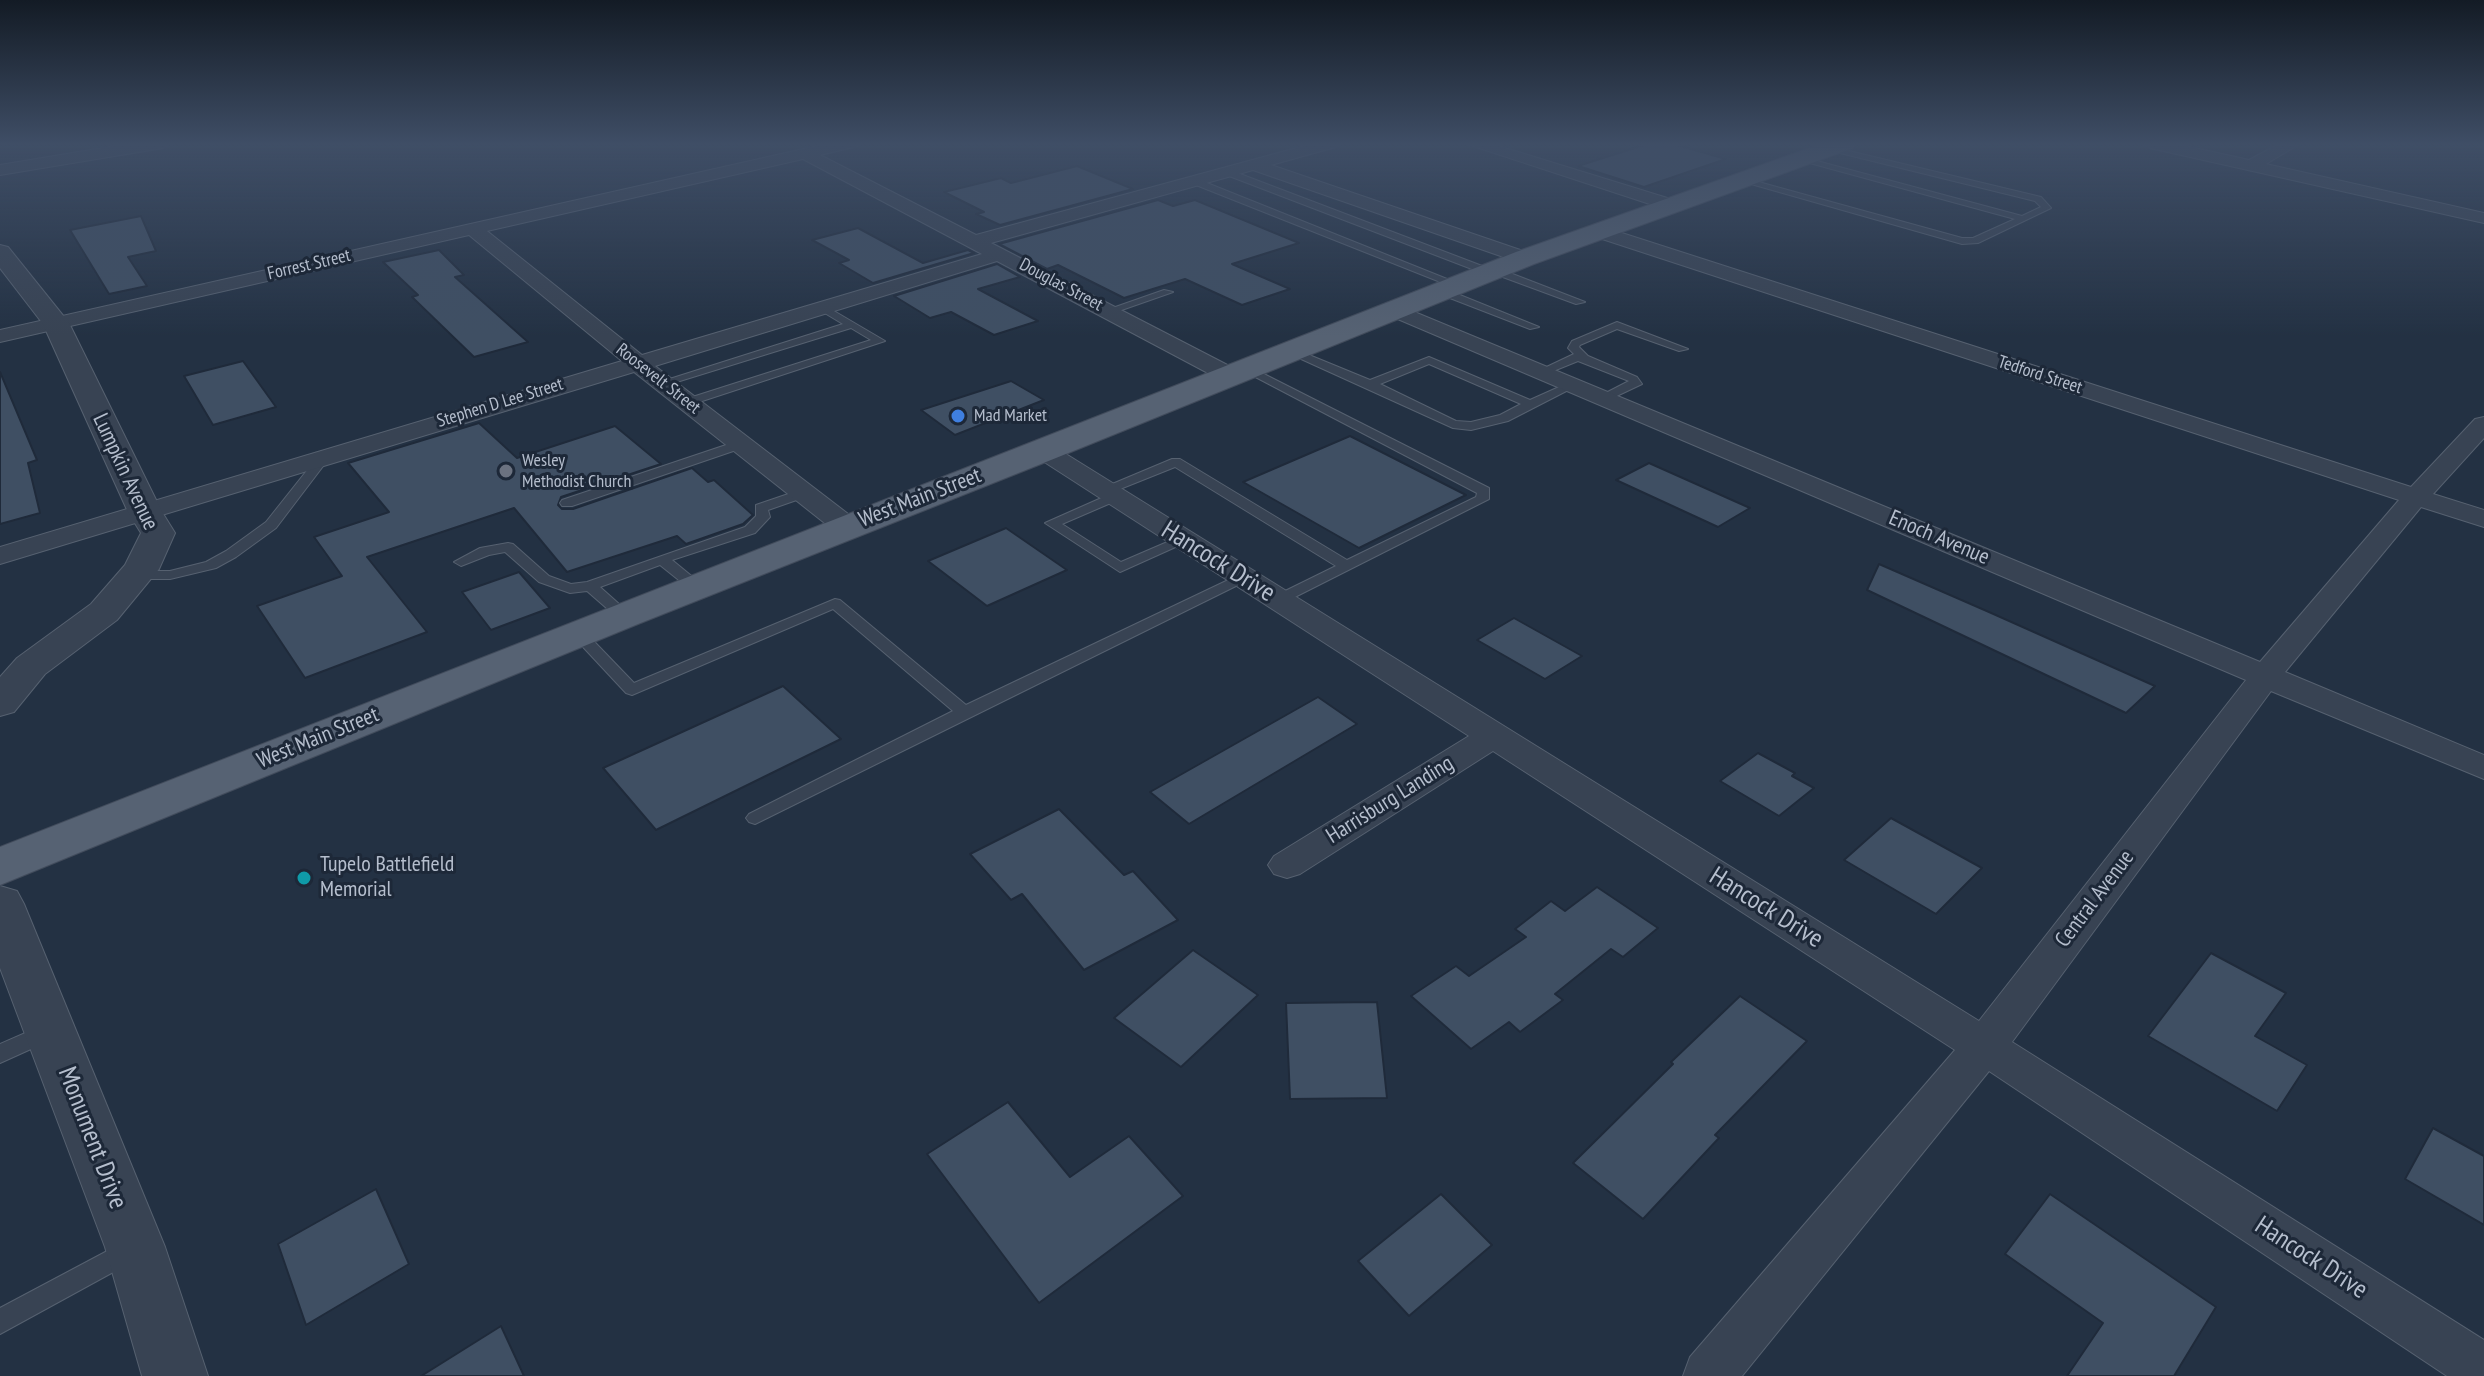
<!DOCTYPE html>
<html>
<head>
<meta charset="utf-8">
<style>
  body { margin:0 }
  canvas { display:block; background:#233143 }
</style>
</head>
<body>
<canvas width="2484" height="1376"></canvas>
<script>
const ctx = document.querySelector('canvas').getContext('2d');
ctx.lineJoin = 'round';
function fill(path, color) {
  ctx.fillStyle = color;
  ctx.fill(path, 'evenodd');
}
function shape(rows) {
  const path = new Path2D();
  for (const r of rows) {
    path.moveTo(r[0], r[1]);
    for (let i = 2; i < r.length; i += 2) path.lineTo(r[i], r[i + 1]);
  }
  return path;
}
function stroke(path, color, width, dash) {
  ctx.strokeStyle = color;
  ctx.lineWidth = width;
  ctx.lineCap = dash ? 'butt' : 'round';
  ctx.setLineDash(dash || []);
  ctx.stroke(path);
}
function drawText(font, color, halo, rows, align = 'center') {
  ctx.font = font + ' "PT Sans Narrow",sans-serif';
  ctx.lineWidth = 6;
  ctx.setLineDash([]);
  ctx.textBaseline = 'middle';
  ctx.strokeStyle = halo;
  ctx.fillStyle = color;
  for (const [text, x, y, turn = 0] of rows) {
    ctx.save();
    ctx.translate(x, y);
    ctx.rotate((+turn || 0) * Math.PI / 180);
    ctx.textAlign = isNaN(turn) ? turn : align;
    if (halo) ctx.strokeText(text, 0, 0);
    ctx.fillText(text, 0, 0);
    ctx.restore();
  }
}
const building = shape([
  [1650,143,1670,143,1726,159,1644,187,1578,166,1650,143],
  [1077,166,1133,189,1000,225,976,214,984,212,944,192,1001,178,1011,183,1077,166],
  [1158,200,1173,206,1195,200,1299,243,1232,264,1290,289,1242,305,1185,279,1124,298,1058,265,1047,269,999,244,1158,200],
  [141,216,156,251,128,257,147,286,109,294,70,230,141,216],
  [858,228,923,263,968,250,974,253,873,283,839,263,849,260,812,240,858,228],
  [439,250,464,275,455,277,528,342,474,357,412,297,418,295,383,262,439,250],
  [997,264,1020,277,978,289,1038,321,994,335,951,312,930,318,894,296,997,264],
  [243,361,276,407,213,425,184,376,243,361],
  [0,372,37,460,28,463,40,513,0,524,0,372],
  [1011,381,1044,400,955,435,921,410,1011,381],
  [479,423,517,458,615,426,661,464,561,497,558,505,562,509,573,509,692,468,708,482,714,480,753,515,743,524,686,544,677,536,567,572,514,508,367,557,427,632,305,678,257,606,342,576,314,537,389,512,348,463,479,423],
  [1350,436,1466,495,1359,548,1243,482,1350,436],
  [1649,463,1750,508,1718,527,1616,480,1649,463],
  [1006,528,1067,570,987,606,928,561,1006,528],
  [1879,564,1989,612,2155,686,2126,713,1867,590,1879,564],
  [519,572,550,608,491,630,462,592,519,572],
  [1514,618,1582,656,1545,679,1477,640,1514,618],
  [783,686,841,739,656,830,603,768,783,686],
  [1318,697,1357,724,1189,824,1150,792,1318,697],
  [1758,753,1795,773,1792,776,1814,788,1779,816,1720,781,1758,753],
  [1059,809,1124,875,1133,871,1178,920,1084,970,1022,894,1011,900,970,854,1059,809],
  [1891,818,1982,868,1936,914,1844,860,1891,818],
  [1597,887,1658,928,1623,957,1611,949,1555,994,1563,1000,1520,1032,1509,1022,1471,1049,1411,996,1456,966,1469,976,1526,937,1515,929,1551,901,1565,911,1597,887],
  [1193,950,1258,995,1181,1067,1114,1018,1193,950],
  [2211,953,2286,993,2255,1036,2307,1065,2277,1111,2148,1036,2211,953],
  [1740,996,1807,1041,1715,1135,1719,1138,1643,1219,1573,1163,1673,1064,1671,1062,1740,996],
  [1377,1002,1387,1098,1290,1099,1286,1003,1377,1002],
  [1008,1102,1070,1177,1129,1136,1183,1196,1039,1303,927,1154,1008,1102],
  [2433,1128,2484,1156,2484,1225,2405,1179,2433,1128],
  [376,1189,409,1264,306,1325,278,1244,376,1189],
  [1441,1194,1492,1245,1409,1316,1358,1261,1441,1194],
  [2050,1194,2216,1307,2174,1376,2067,1376,2103,1323,2005,1254,2050,1194],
  [501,1326,524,1376,421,1376,501,1326]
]);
fill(building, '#3f4f63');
stroke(building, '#1f2a3a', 2);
const service = shape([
  [1828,146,2041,197,2051,208,1978,243,1962,244,1737,180,1744,178,1962,238,1973,238,2015,219,1795,159,1802,157,2022,216,2041,207,2035,201,1828,150,1828,146],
  [1227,169,1490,269,1497,268,1585,302,1576,304,1492,273,1485,274,1224,174,1224,170,1227,169],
  [1191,179,1197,179,1462,285,1453,287,1191,183,1191,179],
  [1437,289,1445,289,1539,327,1530,329,1437,293,1437,289],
  [1164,290,1173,292,1113,313,1104,311,1164,290],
  [822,304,885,341,687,406,681,402,683,400,871,340,851,328,667,385,657,383,843,324,818,309,818,305,822,304],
  [1617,322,1688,349,1679,351,1617,329,1580,345,1579,347,1588,356,1637,377,1642,384,1604,402,1600,400,1600,396,1629,381,1578,361,1546,374,1536,372,1574,354,1568,348,1572,341,1617,322],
  [1292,348,1370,380,1429,357,1530,400,1568,383,1578,385,1508,421,1471,430,1453,428,1288,353,1286,351,1292,348],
  [1429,364,1521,404,1500,415,1471,422,1456,421,1380,384,1429,364],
  [1248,366,1489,488,1489,499,1283,603,1273,603,1271,600,1273,597,1336,566,1175,467,1110,493,1105,494,1098,490,1172,459,1180,459,1347,560,1476,497,1477,493,1244,371,1244,367,1248,366],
  [741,440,747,444,745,447,572,506,562,506,560,503,562,500,741,440],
  [324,453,330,457,276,528,236,557,216,568,170,579,136,579,129,575,136,571,170,571,206,562,226,551,266,522,320,454,324,453],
  [803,489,808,490,808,496,768,510,770,517,755,533,672,560,700,583,702,586,700,589,690,589,660,565,600,587,628,612,630,615,623,619,618,618,587,591,570,593,539,582,505,552,489,555,461,566,454,562,480,548,508,543,513,544,549,576,571,584,587,582,745,527,756,516,756,505,803,489],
  [1115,492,1122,496,1120,499,1062,524,1121,562,1179,537,1189,537,1191,540,1120,572,1045,523,1115,492],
  [1243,573,1250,577,1248,580,755,824,749,822,746,818,749,814,953,711,833,609,632,695,626,693,570,633,578,628,583,630,634,683,835,599,840,600,966,705,1243,573],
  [46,1024,53,1027,57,1033,53,1039,0,1063,0,1044,46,1024],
  [128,1240,137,1243,140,1251,137,1259,0,1334,0,1308,128,1240]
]);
const minor = shape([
  [133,143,171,143,163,148,0,175,0,165,133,143],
  [830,143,860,143,858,146,820,155,976,235,1315,143,1341,143,1339,146,1271,165,1532,254,1535,258,1525,264,1518,262,1253,170,991,243,1239,371,1242,376,1239,381,1223,381,997,261,655,366,856,520,860,526,856,532,836,532,634,372,0,564,0,547,622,361,469,235,0,342,0,330,830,143],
  [803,159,982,254,642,355,487,231,803,159],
  [1464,143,1489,143,1677,201,1680,205,1671,210,1665,209,1464,143],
  [2142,143,2172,143,2249,160,2281,143,2301,143,2266,164,2484,213,2484,223,2150,148,2142,143],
  [1597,225,2411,487,2475,419,2484,417,2484,438,2433,494,2484,510,2484,527,2421,507,2285,672,2484,755,2484,779,2271,691,2012,1042,2484,1340,2484,1376,2447,1376,1989,1071,1742,1376,1683,1376,1690,1357,1955,1050,1493,751,1300,874,1287,878,1274,874,1268,865,1274,856,1469,736,1035,456,1032,451,1035,446,1053,446,1979,1021,2246,680,1386,314,1383,310,1386,306,1400,306,2260,662,2399,500,1590,235,1588,231,1590,227,1597,225]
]);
const tertiary = shape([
  [0,245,8,247,69,323,162,512,175,533,159,569,117,620,45,674,14,712,0,716,0,677,17,658,91,604,125,565,141,533,128,512,43,324,0,268,0,245],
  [0,886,17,891,24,904,165,1247,208,1376,142,1376,105,1247,0,968,0,886]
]);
const primary = shape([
  [1824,143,1856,143,1853,148,1534,264,1056,458,638,624,0,885,0,847,1516,252,1824,143]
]);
stroke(service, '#566170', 2);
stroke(minor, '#566170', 2);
stroke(tertiary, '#566170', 2);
stroke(primary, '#424c5c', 2);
fill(service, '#384353');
fill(minor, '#384353');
fill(tertiary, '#384353');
fill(primary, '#566273');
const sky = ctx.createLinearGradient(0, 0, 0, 336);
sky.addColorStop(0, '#131b25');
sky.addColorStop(0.43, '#3f4e66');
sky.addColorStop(1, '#3f4e6600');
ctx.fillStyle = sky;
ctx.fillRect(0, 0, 2484, 336);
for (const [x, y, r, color] of [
  [958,416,8,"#3f7fe0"],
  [506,471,8,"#6b7280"],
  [304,878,8,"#0f9aa8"]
]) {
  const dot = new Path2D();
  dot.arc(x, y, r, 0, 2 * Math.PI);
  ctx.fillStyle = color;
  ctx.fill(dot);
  stroke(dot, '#1d2838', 3);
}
drawText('18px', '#b5becd', '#1d2838', [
  ["Forrest Street",309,265,-13],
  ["Douglas Street",1061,285,28],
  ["Tedford Street",2040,375,18],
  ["Roosevelt Street",658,379,38],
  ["Stephen D Lee Street",500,403,-17]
]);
drawText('18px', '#b5becd', '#1d2838', [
  ["Mad Market",974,416],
  ["Wesley",522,461],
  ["Methodist Church",522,482]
], 'left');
drawText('22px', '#b5becd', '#1d2838', [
  ["Lumpkin Avenue",125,472,65],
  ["West Main Street",920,498,-21],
  ["Enoch Avenue",1939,538,23],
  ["West Main Street",318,738,-22],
  ["Harrisburg Landing",1390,800,-32],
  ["Central Avenue",2095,899,-53]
]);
drawText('22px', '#b5becd', '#1d2838', [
  ["Tupelo Battlefield",320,865],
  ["Memorial",320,890]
], 'left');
drawText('26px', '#b5becd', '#1d2838', [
  ["Hancock Drive",1218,562,32],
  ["Hancock Drive",1766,908,32],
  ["Monument Drive",92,1138,69],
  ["Hancock Drive",2311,1258,33]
]);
</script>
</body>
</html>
